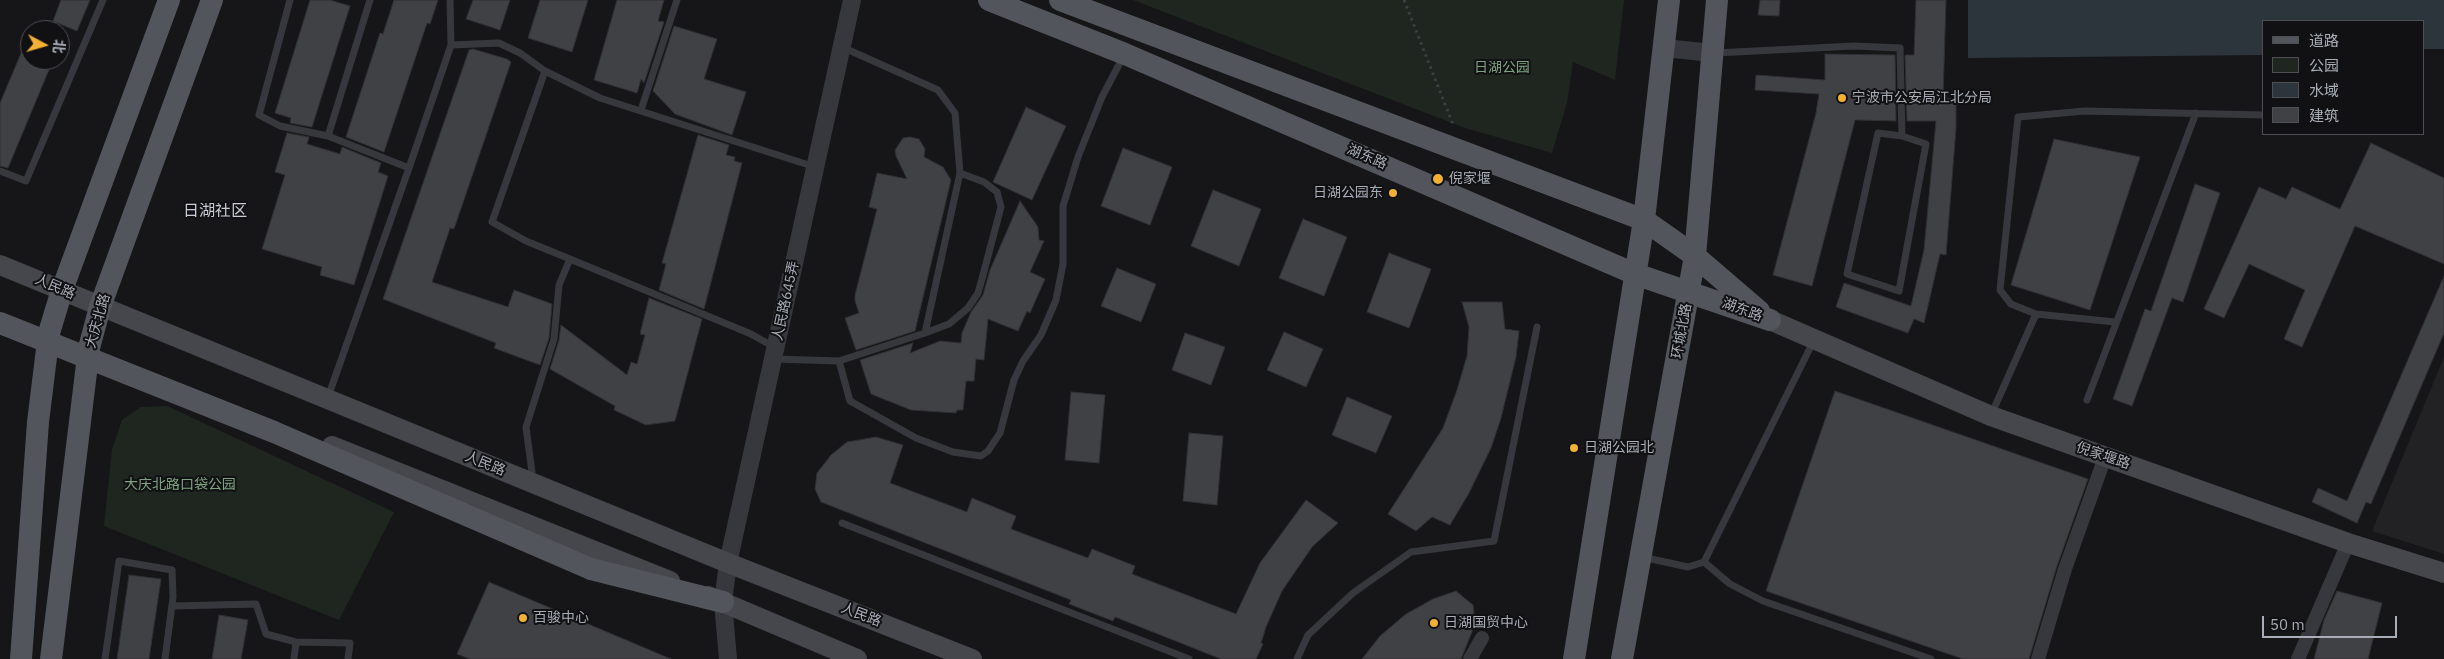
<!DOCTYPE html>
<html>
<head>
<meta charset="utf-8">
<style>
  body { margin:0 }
  #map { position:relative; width:2444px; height:659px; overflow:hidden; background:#161618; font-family:"IBM Plex Sans","Noto Sans SC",sans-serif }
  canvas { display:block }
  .legend { position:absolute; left:2262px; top:20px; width:162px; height:115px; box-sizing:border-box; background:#111113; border:1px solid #4d4f55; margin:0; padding:6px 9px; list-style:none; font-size:15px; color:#a8adb8 }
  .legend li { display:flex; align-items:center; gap:10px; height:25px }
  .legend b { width:25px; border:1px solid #4d4f55 }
  .north { position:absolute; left:20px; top:20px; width:50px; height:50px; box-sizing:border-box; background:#111113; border:1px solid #4d4f55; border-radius:50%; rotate:96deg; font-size:14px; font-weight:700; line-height:20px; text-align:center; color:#a8adb8 }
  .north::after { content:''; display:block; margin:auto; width:18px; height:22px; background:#f2b134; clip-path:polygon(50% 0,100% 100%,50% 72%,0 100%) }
  .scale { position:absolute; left:2262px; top:616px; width:135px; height:22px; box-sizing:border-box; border:2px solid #a8adb8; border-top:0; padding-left:6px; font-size:15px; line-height:18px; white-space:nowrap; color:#a8adb8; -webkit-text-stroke:4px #111113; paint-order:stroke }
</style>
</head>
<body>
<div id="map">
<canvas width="2444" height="659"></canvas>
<ul class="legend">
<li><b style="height:6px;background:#53555c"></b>道路</li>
<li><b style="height:14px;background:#1e261f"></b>公园</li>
<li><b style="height:14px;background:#2c353c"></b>水域</li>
<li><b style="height:14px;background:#404145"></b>建筑</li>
</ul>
<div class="north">北</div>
<div class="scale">50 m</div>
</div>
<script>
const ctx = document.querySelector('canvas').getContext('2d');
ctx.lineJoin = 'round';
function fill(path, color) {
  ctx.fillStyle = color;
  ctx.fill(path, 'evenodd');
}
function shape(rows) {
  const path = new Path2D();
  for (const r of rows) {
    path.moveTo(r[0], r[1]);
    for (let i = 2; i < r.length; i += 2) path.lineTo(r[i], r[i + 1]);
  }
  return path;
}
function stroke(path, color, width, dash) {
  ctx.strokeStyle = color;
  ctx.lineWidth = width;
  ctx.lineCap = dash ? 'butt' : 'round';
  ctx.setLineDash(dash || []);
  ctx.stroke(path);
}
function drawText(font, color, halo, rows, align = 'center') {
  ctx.font = font + ' "IBM Plex Sans","Noto Sans SC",sans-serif';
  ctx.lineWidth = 4;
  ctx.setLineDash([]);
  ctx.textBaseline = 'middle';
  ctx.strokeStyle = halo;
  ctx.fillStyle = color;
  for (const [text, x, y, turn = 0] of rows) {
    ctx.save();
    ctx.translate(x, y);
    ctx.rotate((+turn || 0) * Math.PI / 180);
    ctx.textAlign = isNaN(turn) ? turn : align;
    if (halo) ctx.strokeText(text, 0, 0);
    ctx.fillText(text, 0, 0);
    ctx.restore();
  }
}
fill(shape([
  [2444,357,2444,554,2372,531]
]), '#222225');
fill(shape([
  [1133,0,1624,0,1615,80,1573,62,1567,103,1552,153,1465,128],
  [167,406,394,512,339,620,104,526,112,449,122,420,141,407]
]), '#1e261f');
fill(shape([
  [1968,0,2444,0,2444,49,2423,49,2423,21,2263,21,2263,55,1968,58]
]), '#2c353c');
const building = shape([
  [61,0,90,0,77,31,53,21,61,0],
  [310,0,330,0,350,6,312,127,290,123,291,118,275,113,310,0],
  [394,0,438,0,430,24,427,23,384,152,346,137,380,33,383,34,394,0],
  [473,0,510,0,500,30,466,19,473,0],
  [540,0,588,0,572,52,528,38,540,0],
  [617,0,664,0,658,21,664,22,644,83,641,79,637,93,594,80,617,0],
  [1760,0,1780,0,1779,16,1758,15,1760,0],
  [1916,0,1946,0,1943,98,1956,99,1956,128,1946,255,1940,254,1924,323,1914,319,1908,333,1836,307,1844,283,1911,306,1924,250,1936,121,1907,121,1905,55,1914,55,1916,0],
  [674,26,717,39,704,79,746,92,732,135,675,114,653,91,674,26],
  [30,32,30,60,53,60,8,168,0,166,0,103,30,32],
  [473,49,507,59,511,62,454,229,450,228,432,282,508,307,514,290,552,304,549,338,540,365,494,348,496,343,383,299,469,50,473,49],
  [1825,54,1895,55,1896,121,1855,120,1812,286,1773,275,1816,113,1819,94,1755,90,1756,75,1825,80,1825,54],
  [1026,107,1066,126,1032,200,993,182,1026,107],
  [287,133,309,137,307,144,340,154,342,147,381,163,378,172,388,176,354,285,320,275,322,267,262,249,285,175,275,172,287,133],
  [698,135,729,145,726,155,735,157,734,161,742,163,704,309,659,290,666,264,662,263,698,135],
  [910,137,919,139,925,149,924,157,943,167,951,180,915,331,856,350,845,318,859,313,855,301,855,295,877,209,869,207,877,173,907,179,896,156,895,150,903,138,910,137],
  [2054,139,2140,157,2090,310,2011,285,2054,139],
  [2371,143,2444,178,2444,264,2355,226,2302,347,2284,339,2305,290,2249,264,2224,318,2204,309,2259,187,2286,199,2292,187,2340,209,2371,143],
  [1123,148,1172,167,1150,225,1101,206,1123,148],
  [2195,184,2220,193,2183,302,2172,298,2132,406,2113,399,2145,309,2151,311,2195,184],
  [1213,190,1261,209,1239,266,1191,246,1213,190],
  [1020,201,1038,227,1039,240,1044,241,1030,272,1045,279,1030,313,1027,311,1018,331,988,319,984,360,976,359,974,381,966,381,963,410,957,410,956,413,911,410,871,394,860,360,913,343,910,353,940,341,961,343,962,333,971,312,983,295,990,270,1020,201],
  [1303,219,1347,237,1324,296,1279,278,1303,219],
  [1389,253,1431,269,1409,328,1367,312,1389,253],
  [1117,268,1156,284,1141,322,1101,306,1117,268],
  [2444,276,2444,333,2371,504,2366,502,2357,523,2312,502,2318,488,2347,501,2444,276],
  [649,298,702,319,675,421,646,425,614,410,615,406,550,369,559,340,561,325,627,375,631,362,637,364,645,335,640,334,649,298],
  [1462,302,1502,302,1505,329,1519,331,1516,357,1501,418,1491,448,1469,493,1450,525,1432,517,1416,531,1388,514,1443,428,1457,390,1467,356,1469,327,1462,302],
  [1284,332,1323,349,1306,387,1267,370,1284,332],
  [1185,333,1225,347,1211,385,1172,370,1185,333],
  [1835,391,2088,479,2057,566,2029,659,1963,659,1766,591,1835,391],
  [1071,392,1105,395,1099,463,1065,460,1071,392],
  [1347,397,1392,416,1376,453,1332,435,1347,397],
  [1189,433,1223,436,1217,505,1183,501,1189,433],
  [876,437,903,445,890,483,967,512,972,498,1016,516,1011,529,1088,558,1092,549,1135,566,1132,574,1236,614,1260,563,1306,500,1338,523,1312,547,1282,591,1266,627,1261,643,1263,644,1256,659,1221,659,1115,617,1113,621,1069,604,1071,600,821,502,815,489,817,473,831,455,847,442,876,437],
  [129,575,161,579,149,659,117,659,129,575],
  [489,582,671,659,470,659,457,654,489,582],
  [1456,591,1473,605,1474,612,1472,632,1461,659,1362,659,1380,636,1406,614,1433,599,1456,591],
  [2337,591,2382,603,2368,659,2314,659,2324,620,2337,591],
  [219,615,248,620,241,659,212,659,219,615]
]);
fill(building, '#404145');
stroke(building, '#303034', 1);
stroke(shape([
  [1404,0,1454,127]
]), '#3d3f44', 3, [2.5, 4]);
stroke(shape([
  [290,0,259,115,280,126,328,136,409,168,328,397],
  [450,0,451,45],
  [842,47,938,90,955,113,960,173],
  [1715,53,1854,46,1900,48,1902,136],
  [641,110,677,0],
  [1878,133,1902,136,1926,144,1899,291,1847,274,1878,133],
  [328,136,370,0],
  [409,168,451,45,499,43,520,53,545,71,600,98,815,167],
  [0,171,26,181,103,0],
  [570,259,751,334,774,347],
  [2036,314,2115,322],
  [774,359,839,361,850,401,916,438,953,452,981,456,988,451,1000,433,1014,380,1023,361,1041,335,1056,300,1063,264,1063,206,1078,157,1102,97,1123,57],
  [839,361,925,333,949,324,968,308,978,293,983,275,1001,207,997,192,984,182,960,173,925,333],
  [2087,400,2196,113],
  [1992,413,2036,314,2011,304,2000,290,2018,117,2085,111,2263,115],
  [533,480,526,427,554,339,559,285,570,259,526,241,492,222,545,71],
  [842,523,1189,659],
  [1642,557,1688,567,1704,562,1814,340],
  [1704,562,1730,584,1763,601,1931,659],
  [172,606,256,604,266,634,296,642,350,643,348,659],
  [105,659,119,561,172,570,173,597,165,659],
  [294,659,296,642],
  [1297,659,1308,635,1353,593,1411,552,1494,541,1537,327]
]), '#37383d', 7);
stroke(shape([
  [1470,659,1482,638],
  [2038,659,2065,569,2105,457],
  [2298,659,2348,543]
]), '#37383d', 14);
stroke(shape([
  [1664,48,1713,53],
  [728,659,723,602,728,563,852,0]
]), '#37383d', 18);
stroke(shape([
  [0,265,728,563,972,659],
  [1770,320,1991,416,2348,543,2444,573],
  [332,446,670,581],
  [708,596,857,659]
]), '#45474d', 20);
stroke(shape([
  [989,0,1125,54,1635,274,1770,320],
  [1060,0,1644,220,1695,256,1759,311],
  [591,569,723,602],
  [21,659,38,422,49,333,62,290,169,0],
  [51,659,89,348,100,307,212,0],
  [1574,659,1644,220,1669,0],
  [1622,659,1695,256,1717,0]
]), '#53555c', 22);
stroke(shape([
  [0,323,274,432,591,569]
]), '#53555c', 22);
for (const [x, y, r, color] of [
  [1842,98,5,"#f2b134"],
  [1438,179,6,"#f2b134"],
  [1393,193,5,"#f2b134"],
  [1574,448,5,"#f2b134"],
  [523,618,5,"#f2b134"],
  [1434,623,5,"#f2b134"]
]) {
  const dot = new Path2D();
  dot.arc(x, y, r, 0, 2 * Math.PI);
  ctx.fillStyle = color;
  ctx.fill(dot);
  stroke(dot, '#111113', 2);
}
drawText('14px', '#7fa381', '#111113', [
  ["日湖公园",1502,68],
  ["大庆北路口袋公园",180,485]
]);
drawText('14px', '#a8adb8', '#111113', [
  ["宁波市公安局江北分局",1852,98],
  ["倪家堰",1449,179],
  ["日湖公园东",1383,193,"right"],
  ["日湖公园北",1584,448],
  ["百骏中心",533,618],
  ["日湖国贸中心",1444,623]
], 'left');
drawText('14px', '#a8adb8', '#111113', [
  ["湖东路",1367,157,23],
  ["人民路",55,287,23],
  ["人民路645弄",786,301,-78],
  ["湖东路",1742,310,20],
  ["大庆北路",98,321,-74],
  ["环城北路",1682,331,-80],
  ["倪家堰路",2103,456,19],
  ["人民路",485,464,22],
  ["人民路",861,615,21]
]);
drawText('16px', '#c9ccd4', '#111113', [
  ["日湖社区",215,211]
]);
</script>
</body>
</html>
